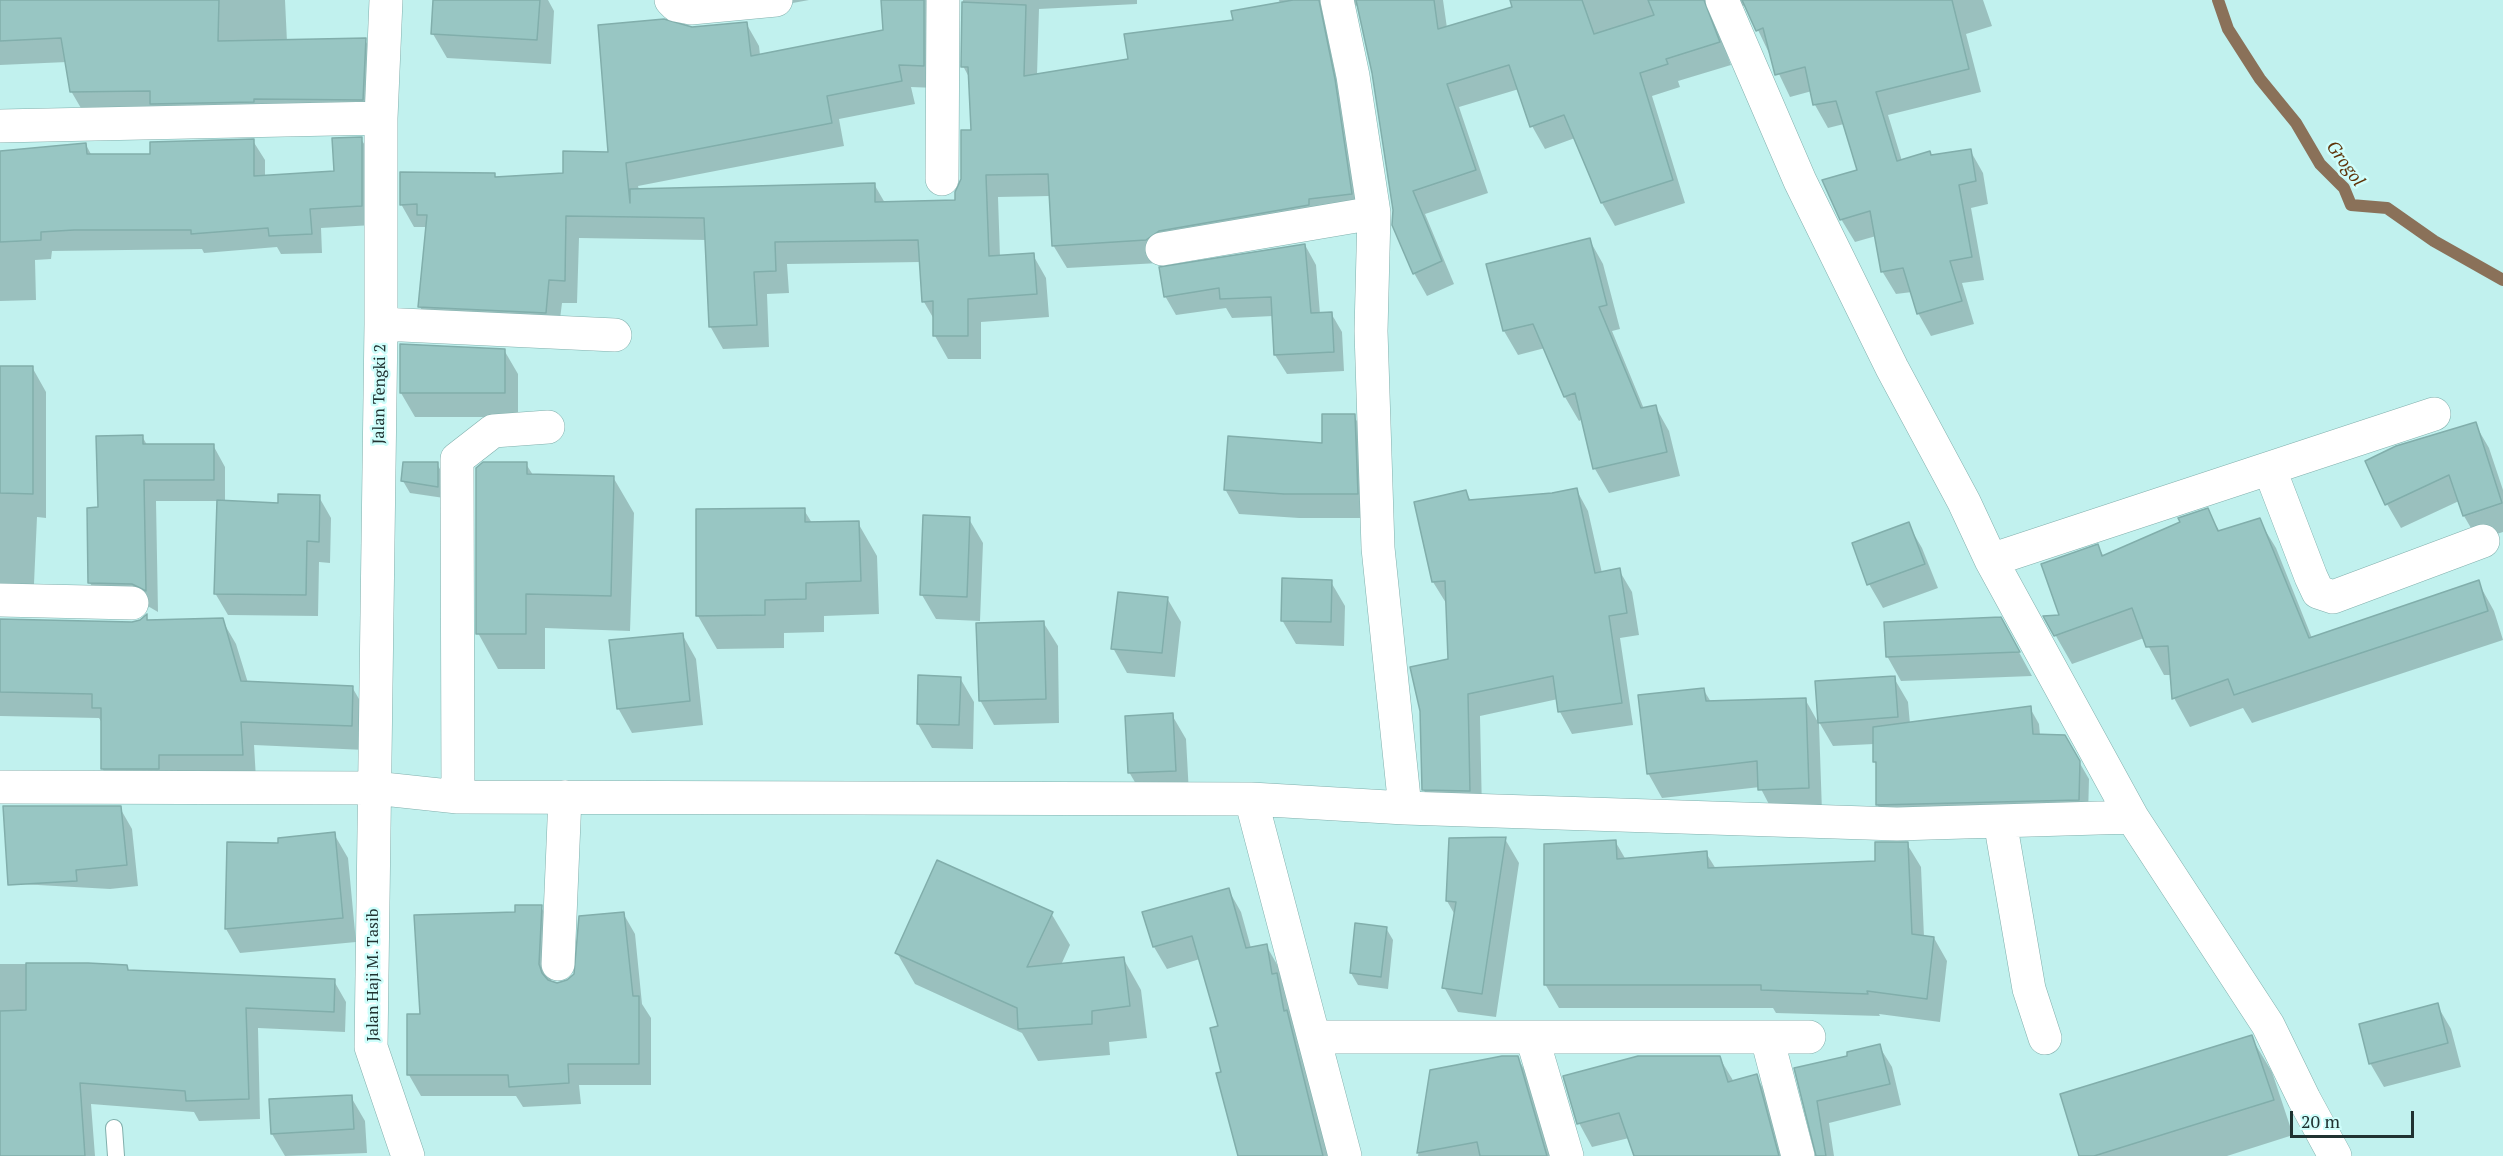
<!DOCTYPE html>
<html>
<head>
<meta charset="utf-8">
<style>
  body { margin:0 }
  #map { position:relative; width:2503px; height:1156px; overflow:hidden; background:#c1f1ee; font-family:"PT Serif",serif }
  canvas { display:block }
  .scale { position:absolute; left:2290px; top:1111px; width:124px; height:27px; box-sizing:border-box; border:3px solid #203231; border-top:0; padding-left:8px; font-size:18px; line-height:21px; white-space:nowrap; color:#203231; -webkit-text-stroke:4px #cffefb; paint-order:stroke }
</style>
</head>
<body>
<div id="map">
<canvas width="2503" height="1156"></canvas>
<div class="scale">20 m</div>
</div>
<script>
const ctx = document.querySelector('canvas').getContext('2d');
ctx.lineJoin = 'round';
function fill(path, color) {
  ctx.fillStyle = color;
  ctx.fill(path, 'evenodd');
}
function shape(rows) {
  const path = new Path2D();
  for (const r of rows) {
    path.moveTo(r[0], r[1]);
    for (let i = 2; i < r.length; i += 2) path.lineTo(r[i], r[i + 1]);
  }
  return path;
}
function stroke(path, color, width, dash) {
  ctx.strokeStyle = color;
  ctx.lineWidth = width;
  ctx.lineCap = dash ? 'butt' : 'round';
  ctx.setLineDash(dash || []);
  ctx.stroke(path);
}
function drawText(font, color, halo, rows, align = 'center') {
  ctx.font = font + ' "PT Serif",serif';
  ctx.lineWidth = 5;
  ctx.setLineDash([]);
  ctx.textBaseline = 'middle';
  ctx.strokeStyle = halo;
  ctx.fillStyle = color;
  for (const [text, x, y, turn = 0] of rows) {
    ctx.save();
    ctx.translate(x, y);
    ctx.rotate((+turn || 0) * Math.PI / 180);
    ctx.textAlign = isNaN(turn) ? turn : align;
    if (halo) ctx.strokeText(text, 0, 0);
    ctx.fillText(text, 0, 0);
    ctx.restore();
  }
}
fill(shape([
  [0,0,285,0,287,42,365,40,378,64,376,123,85,115,71,91,67,62,0,65],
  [435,0,548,0,554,11,551,64,447,58,433,34],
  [692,0,809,0,771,7],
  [882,0,928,0,936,88,911,87,915,104,839,119,844,146,638,186,639,190,874,184,885,203,956,201,972,131,970,79,963,66,963,0,1137,0,1137,4,1039,9,1037,75,1129,60,1280,4,1279,0,1443,0,1447,28,1514,8,1511,0,1983,0,1992,26,1966,34,1981,92,1888,115,1902,161,1970,150,1983,173,1988,204,1971,208,1984,280,1962,283,1974,324,1931,336,1918,313,1912,292,1896,294,1882,271,1876,236,1855,242,1841,219,1859,171,1844,124,1828,128,1815,105,1812,91,1790,97,1747,7,1738,4,1716,22,1731,65,1678,81,1680,87,1652,96,1685,203,1615,226,1602,203,1575,138,1545,149,1532,126,1519,89,1459,107,1488,193,1425,214,1454,284,1427,296,1414,273,1394,210,1373,73,1359,6,1346,4,1364,217,1159,263,1067,268,1053,245,1050,196,998,197,1000,257,1033,255,1046,278,1049,317,981,322,981,359,948,359,935,336,935,321,924,302,921,262,787,264,789,293,767,294,769,347,723,349,710,326,707,240,579,238,577,303,562,303,558,335,433,329,420,307,427,230,425,227,414,227,401,204,494,175,496,179,564,175,610,154,692,28,746,23,759,46,760,55,884,32],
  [361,139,373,158,373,225,321,228,322,253,281,254,277,247,204,253,202,249,52,251,51,259,35,260,36,300,0,301,0,153,86,145,92,156,152,156,253,141,265,160,265,177,335,172],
  [1589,239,1603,264,1620,329,1612,331,1644,409,1655,406,1669,431,1680,476,1609,493,1595,469,1583,419,1579,421,1565,397,1545,348,1518,355,1504,331,1487,265],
  [1305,245,1316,265,1320,314,1331,313,1342,332,1344,371,1287,374,1275,355,1273,316,1232,318,1226,308,1176,315,1165,296],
  [504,350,518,374,518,417,415,417,401,393],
  [0,367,32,367,46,392,46,518,37,517,33,606,0,612],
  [1354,416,1368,440,1371,518,1299,518,1239,514,1225,489,1323,445],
  [2475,424,2489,448,2503,490,2503,532,2478,540,2464,516,2459,501,2401,528,2387,504],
  [142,436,147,445,213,445,225,467,225,502,279,504,319,497,331,518,330,563,319,562,318,616,228,615,215,593,218,501,156,501,158,612,146,605,102,604,90,583,100,509],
  [437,464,444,476,444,498,410,493,403,481],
  [526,464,533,475,613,477,634,513,630,631,545,628,545,669,498,669,478,633],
  [1576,489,1588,511,1602,573,1619,570,1632,592,1639,635,1620,638,1633,725,1572,734,1560,712,1558,699,1480,716,1482,813,1436,811,1423,789,1450,660,1446,603,1433,582,1466,492,1471,501,1552,494],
  [804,510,812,523,858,523,877,556,879,614,824,616,824,632,784,633,784,648,717,649,698,616],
  [2207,510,2220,532,2259,520,2276,548,2312,638,2478,582,2494,611,2503,640,2252,723,2243,708,2190,727,2174,698,2172,675,2164,675,2144,638,2072,664,2045,617,2062,616,2098,546,2104,557],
  [969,519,983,543,980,621,936,619,922,595],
  [1908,524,1922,548,1938,588,1883,608,1869,584],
  [1331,582,1345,606,1344,646,1296,644,1282,620],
  [1167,598,1181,622,1175,677,1127,673,1113,648],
  [146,617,149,621,222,620,236,644,248,683,352,687,366,711,365,750,254,745,256,779,116,792,102,768,102,723,99,718,0,716,0,620,132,623],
  [1043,622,1058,646,1059,723,994,725,980,700],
  [682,634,696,659,703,725,632,733,618,708],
  [2014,643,2032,676,1901,681,1887,656],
  [960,678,974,702,973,749,932,748,918,724],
  [1894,678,1908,702,1910,724,2030,708,2039,724,2040,735,2064,736,2089,779,2088,816,1887,821,1877,804,1878,767,1874,761,1874,744,1833,746,1819,722],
  [1703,689,1711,702,1805,699,1819,724,1822,812,1774,814,1760,787,1662,798,1648,773],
  [1172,715,1186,739,1189,794,1143,796,1129,772],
  [120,808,132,829,138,886,110,889,20,884],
  [334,834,348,858,356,942,240,953,226,929,280,844],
  [1505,839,1519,863,1496,1017,1458,1012,1444,987,1455,915,1447,901],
  [1615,841,1626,860,1706,853,1716,869,1876,862,1907,844,1921,867,1924,937,1934,938,1947,961,1940,1022,1879,1014,1880,1016,1776,1013,1773,1008,1559,1008,1545,984],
  [1228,889,1241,912,1251,948,1266,945,1279,968,1282,983,1289,996,1330,1156,1240,1156,1223,1073,1219,1027,1200,959,1167,969,1154,947],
  [541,907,553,928,551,982,558,984,568,982,623,913,635,934,642,1004,651,1018,651,1085,579,1085,581,1104,523,1107,516,1096,421,1096,409,1075,422,1016,516,914],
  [1051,913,1070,945,1061,965,1123,958,1141,990,1147,1038,1109,1042,1110,1055,1038,1061,1022,1033,915,984,897,953],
  [1386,928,1393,940,1388,989,1358,985,1351,973],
  [0,964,88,964,127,967,129,971,334,981,346,1002,345,1032,258,1028,260,1119,199,1121,194,1112,91,1104,95,1156,0,1156],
  [2437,1005,2451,1029,2461,1067,2384,1087,2370,1063],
  [2251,1037,2272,1072,2293,1135,2227,1156,2081,1156],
  [1879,1046,1892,1067,1901,1105,1829,1123,1834,1156,1817,1156,1796,1070,1848,1057],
  [1517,1057,1530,1079,1552,1156,1418,1156,1431,1071],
  [1719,1057,1734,1082,1756,1076,1770,1100,1785,1156,1636,1156,1629,1138,1592,1147,1579,1123],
  [351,1097,365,1121,367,1153,285,1156,272,1134]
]), '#0003');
stroke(shape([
  [2218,0,2228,29,2260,79,2296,123,2320,164,2344,188,2351,205,2387,208,2434,241,2503,280]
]), '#8a7159', 12);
const building = shape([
  [0,0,219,0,218,41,366,38,363,100,254,99,254,102,150,104,150,91,70,92,61,38,0,41,0,0],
  [433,0,540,0,537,40,431,34,433,0],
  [881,0,924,0,924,66,899,65,902,81,827,96,832,123,626,163,630,203,630,189,875,183,875,202,955,200,955,192,961,179,961,130,971,130,968,67,961,67,962,2,1026,5,1024,76,1128,59,1124,34,1233,20,1231,11,1293,0,1319,0,1335,79,1352,194,1309,199,1309,205,1159,231,1146,240,1052,246,1048,174,986,175,989,256,1034,253,1037,294,968,299,968,336,933,336,933,301,922,302,918,240,775,242,776,271,754,272,757,325,709,327,704,218,566,216,565,281,549,280,546,313,418,307,427,215,417,215,417,204,400,205,400,172,495,173,495,177,563,173,563,151,608,152,598,25,664,19,692,27,747,22,751,56,883,30,881,0],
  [1356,0,1434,0,1438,29,1512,7,1510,0,1582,0,1594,34,1654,15,1648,0,1704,0,1720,42,1666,59,1668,64,1640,73,1673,180,1601,203,1564,115,1530,127,1509,65,1447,84,1476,170,1413,191,1442,261,1413,274,1392,225,1393,210,1372,73,1356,0],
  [1742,0,1952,0,1969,69,1876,92,1897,161,1930,151,1931,155,1971,149,1976,181,1959,185,1972,257,1950,261,1962,301,1917,314,1903,268,1881,272,1870,211,1840,220,1822,180,1857,170,1836,101,1813,105,1805,67,1775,75,1763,28,1756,31,1742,0],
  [362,137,362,206,310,209,312,234,269,236,268,228,191,234,191,230,74,230,41,232,41,240,0,242,0,151,86,143,87,154,150,154,150,142,254,139,254,176,334,171,332,138,362,137],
  [1590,238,1607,305,1599,307,1641,408,1656,405,1667,452,1593,469,1575,393,1564,397,1533,324,1503,331,1486,264,1590,238],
  [1305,244,1311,313,1332,312,1334,352,1274,355,1271,297,1220,299,1219,288,1164,297,1159,267,1305,244],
  [400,344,505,349,505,393,400,393,400,344],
  [0,366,33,366,33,494,0,493,0,366],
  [1322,414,1355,414,1358,494,1284,494,1224,490,1228,436,1322,443,1322,414],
  [2476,422,2502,503,2463,516,2449,475,2385,505,2365,461,2396,446,2476,422],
  [143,435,143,444,214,444,214,480,144,480,146,591,132,584,88,583,87,508,98,507,96,436,143,435],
  [403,462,438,462,438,487,401,481,403,462],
  [483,462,527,462,527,474,614,476,611,596,526,594,526,634,476,634,476,468,483,462],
  [1577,488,1595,573,1620,568,1627,613,1609,616,1622,703,1558,712,1553,676,1468,694,1470,791,1422,790,1420,711,1410,667,1448,659,1445,581,1432,582,1414,502,1466,490,1469,500,1552,493,1577,488],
  [278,494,320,495,319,542,307,541,306,595,214,594,217,500,278,503,278,494],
  [805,508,805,522,859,521,861,581,806,583,806,599,765,600,765,615,696,616,696,509,805,508],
  [2208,508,2218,531,2260,518,2309,638,2479,580,2488,611,2234,695,2228,679,2172,699,2168,646,2146,647,2132,608,2054,636,2043,616,2059,615,2041,564,2098,544,2102,556,2180,522,2178,518,2208,508],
  [923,515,970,517,967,597,920,595,923,515],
  [1909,522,1925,564,1867,585,1852,543,1909,522],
  [1282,578,1332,580,1331,622,1281,621,1282,578],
  [1118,592,1168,597,1162,653,1111,649,1118,592],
  [147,614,147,620,223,618,241,681,353,686,352,726,241,722,243,755,159,755,159,769,101,769,101,708,92,708,92,694,0,692,0,619,132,622,140,620,147,614],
  [2001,617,2020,652,1886,657,1884,622,2001,617],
  [1044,621,1046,699,979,701,976,623,1044,621],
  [683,633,690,701,617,709,609,640,683,633],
  [918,675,961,677,959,725,917,724,918,675],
  [1895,676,1898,717,1818,723,1815,681,1895,676],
  [1704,688,1706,701,1806,698,1809,788,1758,790,1757,761,1647,774,1638,695,1704,688],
  [2031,706,2033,734,2065,735,2080,761,2079,800,1876,805,1876,762,1873,762,1873,727,2031,706],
  [1173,713,1176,771,1128,773,1125,716,1173,713],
  [3,806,121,806,127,865,76,870,77,881,8,885,3,806],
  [335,832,343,918,225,929,227,842,278,843,278,838,335,832],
  [1506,837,1482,994,1442,988,1456,902,1446,901,1449,838,1506,837],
  [1616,840,1617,859,1707,851,1708,868,1875,861,1875,842,1908,842,1912,934,1934,937,1927,999,1867,991,1868,994,1761,990,1761,985,1544,985,1544,844,1616,840],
  [937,860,1053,912,1027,967,1124,957,1130,1006,1092,1011,1092,1024,1018,1029,1017,1008,895,953,937,860],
  [1229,888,1246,948,1267,944,1272,974,1277,973,1284,1011,1287,1010,1323,1156,1238,1156,1216,1073,1221,1072,1210,1028,1218,1026,1192,936,1153,947,1142,912,1229,888],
  [515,905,542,905,539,964,542,973,548,980,557,983,567,980,574,974,579,916,624,912,633,996,639,996,639,1064,568,1064,569,1083,509,1087,508,1075,407,1075,407,1014,420,1014,414,915,515,912,515,905],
  [1355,923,1387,927,1381,977,1350,973,1355,923],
  [26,963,88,963,127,965,128,970,335,979,334,1012,246,1008,249,1099,186,1101,185,1091,80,1083,85,1156,0,1156,0,1011,26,1010,26,963],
  [2438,1003,2448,1043,2369,1064,2359,1024,2438,1003],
  [2252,1035,2274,1100,2094,1156,2079,1156,2060,1094,2252,1035],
  [1880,1044,1890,1084,1817,1101,1826,1156,1816,1156,1794,1068,1847,1056,1847,1052,1880,1044],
  [1502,1056,1518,1056,1547,1156,1480,1156,1477,1142,1417,1153,1430,1070,1502,1056],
  [1638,1056,1720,1056,1728,1082,1757,1074,1779,1156,1634,1156,1619,1113,1577,1124,1563,1076,1638,1056],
  [352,1095,354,1129,271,1134,269,1099,352,1095]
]);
fill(building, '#98c6c3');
stroke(building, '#81aeab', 1.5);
const service = shape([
  [114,1128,116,1156]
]);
const minor = shape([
  [386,0,381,118,381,324,371,1047,408,1156],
  [671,0,676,5,691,8,776,0],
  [1337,0,1353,76,1374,213,1371,331,1378,548,1405,808],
  [1722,0,1800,181,1892,368,1964,502,1991,560,2132,817],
  [0,126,381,118],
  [942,179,943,0],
  [1162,249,1374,213],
  [381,324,615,335],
  [2270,470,2311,577,2318,592,2333,597,2483,541],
  [1991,560,2434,414],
  [0,600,132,603],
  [0,787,374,788,458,797,1251,799,1405,808,1897,824,2132,817,2268,1025,2304,1099,2335,1156],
  [458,797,457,459,493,431,548,427],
  [1251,799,1345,1156],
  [2000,821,2029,989,2045,1038],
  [558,964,565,797],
  [1316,1037,1809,1037],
  [1532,1037,1567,1156],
  [1767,1038,1798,1156]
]);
stroke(service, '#81afac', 18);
stroke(minor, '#81afac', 34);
stroke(service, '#fff', 16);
stroke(minor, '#fff', 33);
drawText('16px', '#203231', '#cffefb', [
  ["Jalan Tengki 2",380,394,-89],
  ["Jalan Haji M. Tasib",373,975,-90]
]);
drawText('italic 18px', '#5f3309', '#cffefb', [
  ["Grogol",2345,164,54]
]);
</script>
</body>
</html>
